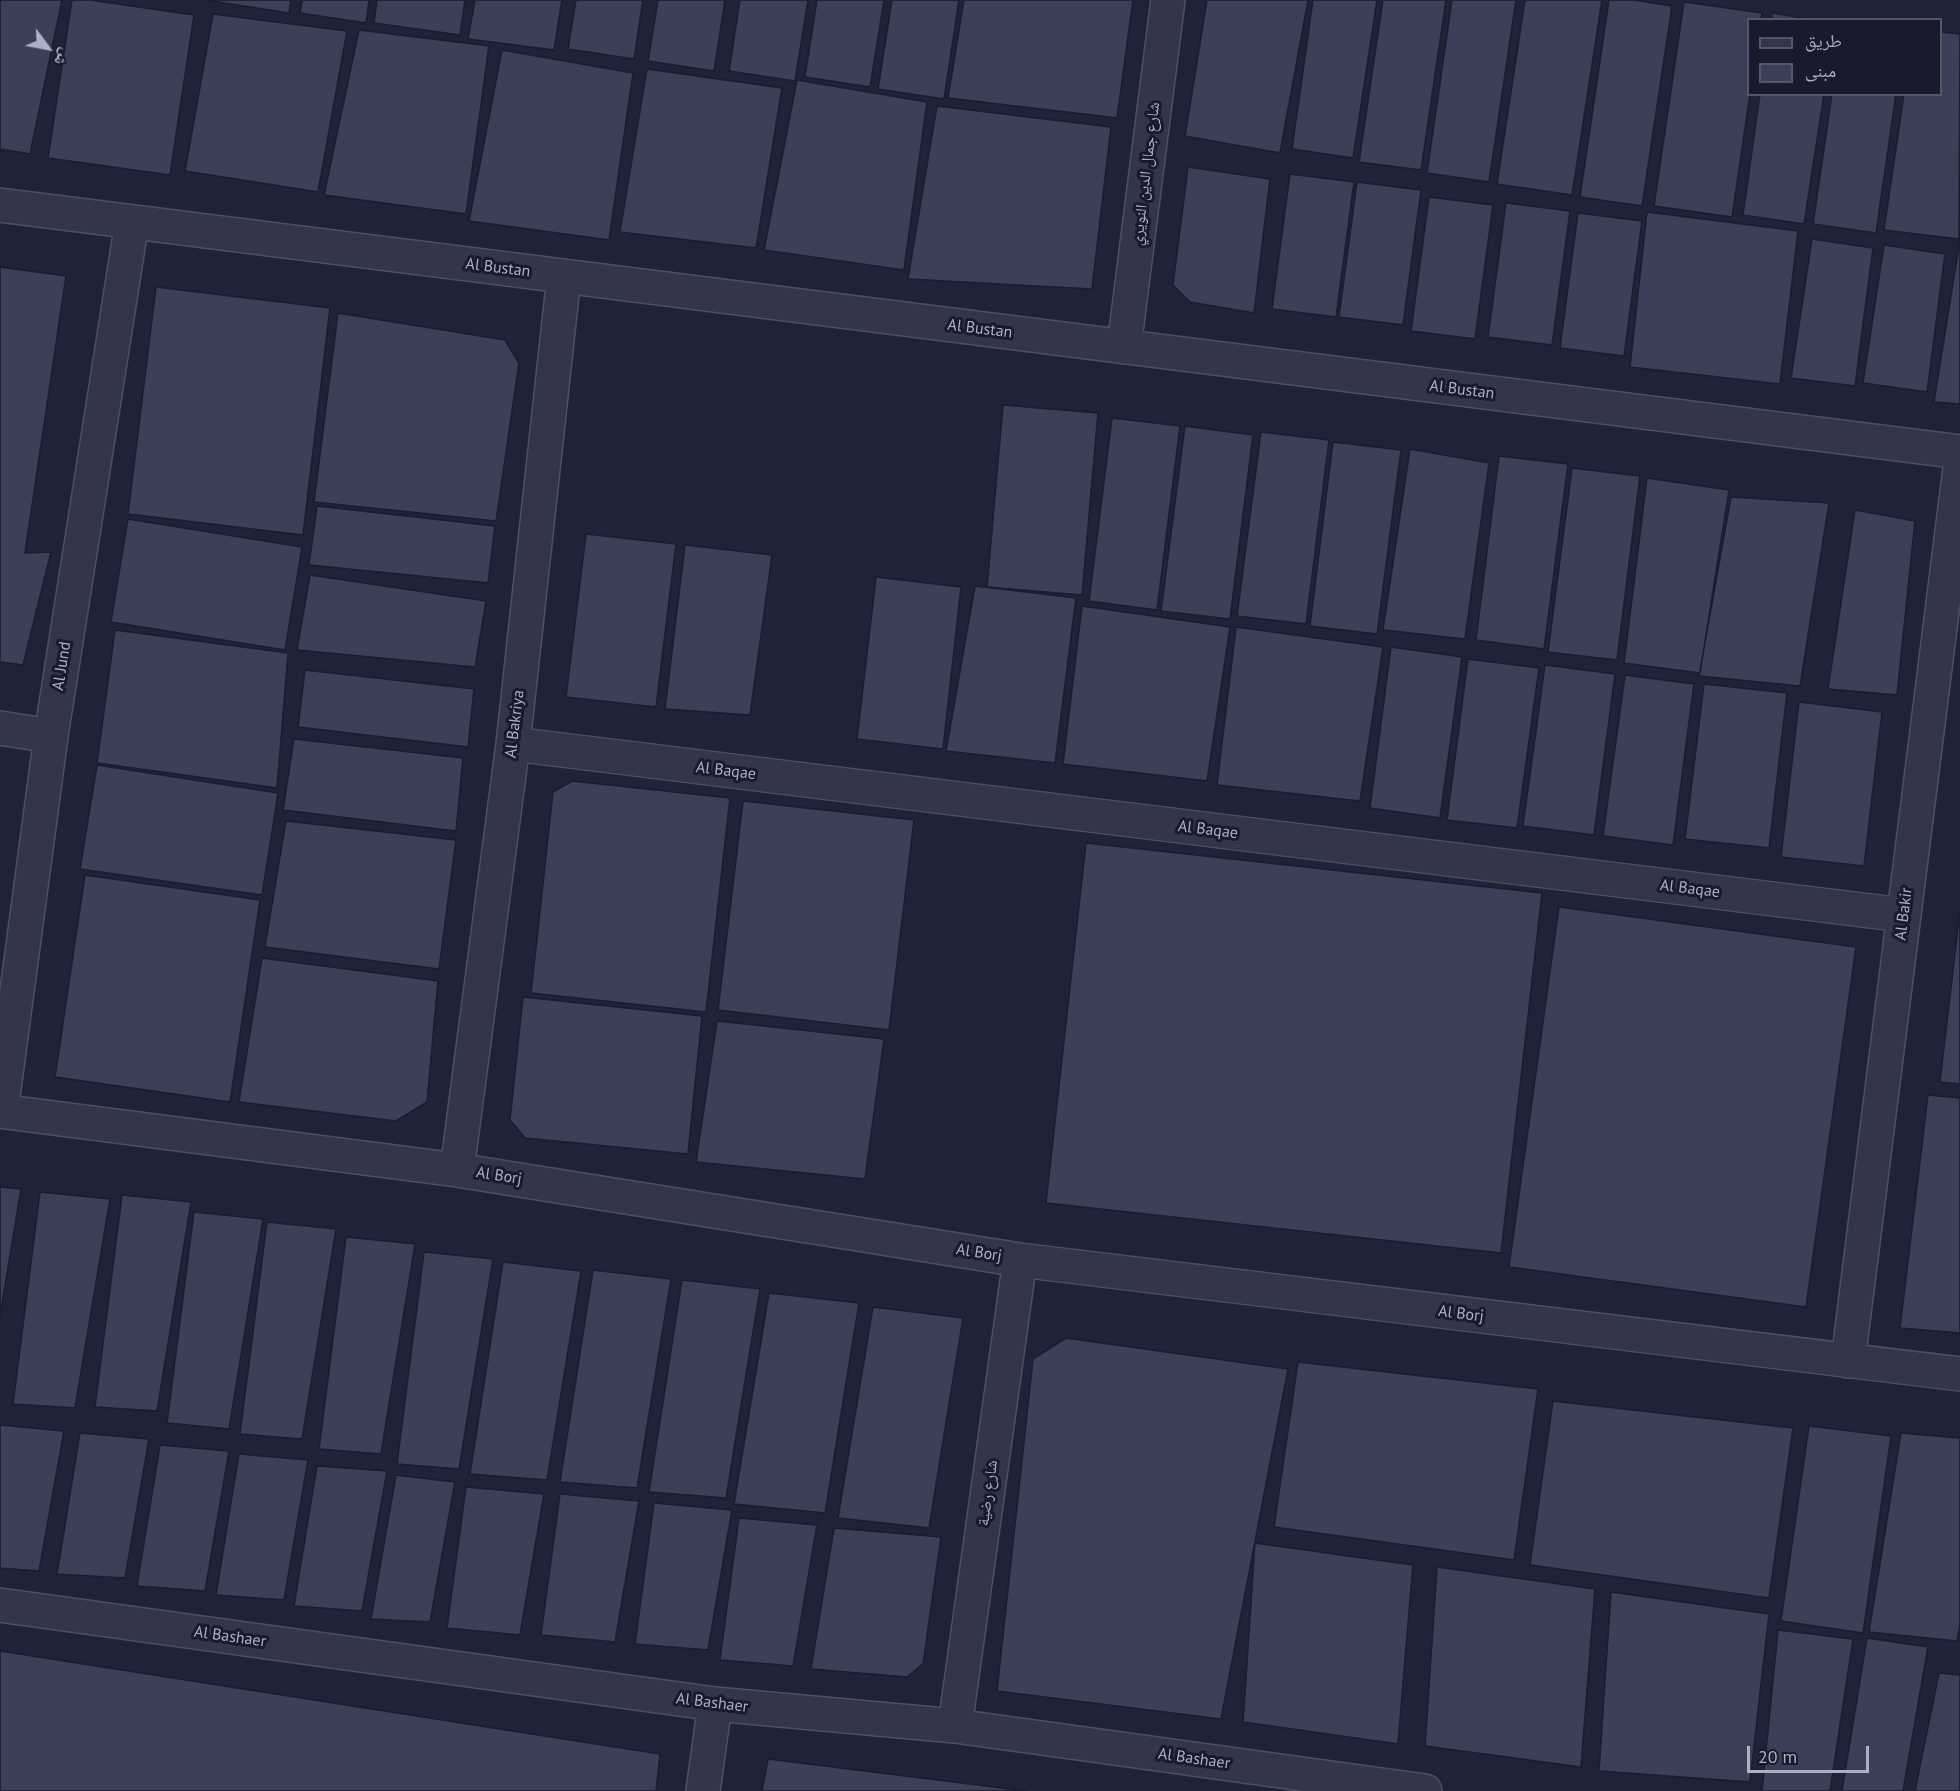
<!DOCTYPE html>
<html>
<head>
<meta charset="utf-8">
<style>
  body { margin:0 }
  #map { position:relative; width:1960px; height:1791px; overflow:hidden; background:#1f2337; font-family:"PT Sans","Noto Naskh Arabic",sans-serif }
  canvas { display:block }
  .legend { position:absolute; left:1747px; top:18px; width:195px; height:78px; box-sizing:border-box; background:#181b2c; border:2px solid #545669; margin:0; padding:8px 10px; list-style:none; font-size:18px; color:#adafc5 }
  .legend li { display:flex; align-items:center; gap:12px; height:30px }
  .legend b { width:30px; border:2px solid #545669 }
  .north { position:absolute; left:18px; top:18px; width:60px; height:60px; -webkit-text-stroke:4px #181b2c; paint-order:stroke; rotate:122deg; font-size:16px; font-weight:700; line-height:24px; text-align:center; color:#adafc5 }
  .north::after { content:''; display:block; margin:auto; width:21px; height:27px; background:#adafc5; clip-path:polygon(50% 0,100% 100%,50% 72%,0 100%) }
  .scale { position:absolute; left:1747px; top:1746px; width:122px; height:27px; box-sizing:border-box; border:3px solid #adafc5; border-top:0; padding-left:8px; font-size:18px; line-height:21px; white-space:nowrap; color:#adafc5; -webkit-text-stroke:4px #181b2c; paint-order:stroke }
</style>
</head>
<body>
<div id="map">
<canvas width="1960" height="1791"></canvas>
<ul class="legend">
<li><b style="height:8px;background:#333648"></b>طريق</li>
<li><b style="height:16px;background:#3b3f58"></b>مبنى</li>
</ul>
<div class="north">ش</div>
<div class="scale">20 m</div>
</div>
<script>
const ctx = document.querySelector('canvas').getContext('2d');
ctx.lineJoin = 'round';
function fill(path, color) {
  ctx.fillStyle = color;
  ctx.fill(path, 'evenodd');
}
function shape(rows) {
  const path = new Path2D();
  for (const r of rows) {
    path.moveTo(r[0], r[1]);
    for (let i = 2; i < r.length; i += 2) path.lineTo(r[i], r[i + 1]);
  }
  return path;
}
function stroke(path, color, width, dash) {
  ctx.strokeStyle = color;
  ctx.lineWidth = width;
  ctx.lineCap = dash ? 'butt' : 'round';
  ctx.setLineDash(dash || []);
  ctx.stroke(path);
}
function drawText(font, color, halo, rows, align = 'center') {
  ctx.font = font + ' "PT Sans","Noto Naskh Arabic",sans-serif';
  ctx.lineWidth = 6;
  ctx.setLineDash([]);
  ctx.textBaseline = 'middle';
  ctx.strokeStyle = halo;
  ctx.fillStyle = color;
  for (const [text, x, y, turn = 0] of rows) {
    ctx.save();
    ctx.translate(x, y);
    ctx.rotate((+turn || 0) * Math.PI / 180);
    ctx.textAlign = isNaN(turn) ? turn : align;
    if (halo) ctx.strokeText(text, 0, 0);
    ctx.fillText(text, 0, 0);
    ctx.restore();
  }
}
const building = shape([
  [0,0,62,0,30,154,0,149,0,0],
  [72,0,90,0,194,15,170,175,48,158,72,0],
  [205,0,291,0,289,13,205,0],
  [302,0,369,0,366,23,300,13,302,0],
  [377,0,465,0,460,35,374,23,377,0],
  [475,0,562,0,554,50,468,39,475,0],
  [576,0,643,0,634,59,568,49,576,0],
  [658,0,725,0,714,71,648,61,658,0],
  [740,0,808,0,795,81,729,71,740,0],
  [817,0,884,0,870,87,805,77,817,0],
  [892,0,959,0,944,99,878,89,892,0],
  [964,0,1133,0,1117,118,948,98,964,0],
  [1207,0,1308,0,1280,153,1185,136,1207,0],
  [1313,0,1377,0,1353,158,1292,149,1313,0],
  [1383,0,1446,0,1421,170,1359,162,1383,0],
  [1452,0,1516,0,1489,182,1427,173,1452,0],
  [1525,0,1602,0,1572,195,1497,184,1525,0],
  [1609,0,1634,0,1672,6,1642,206,1580,197,1609,0],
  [1684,2,1762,13,1761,20,1748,20,1748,94,1750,94,1732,217,1654,206,1684,2],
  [1772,13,1814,20,1772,20,1772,13],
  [213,14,347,31,318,192,185,171,213,14],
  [359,30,489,46,466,214,324,195,359,30],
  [1940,32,1960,34,1959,239,1884,230,1904,94,1940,94,1940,32],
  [502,50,633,73,609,240,469,221,502,50],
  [647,69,782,88,756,248,620,232,647,69],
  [797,80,927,102,904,270,764,250,797,80],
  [1760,94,1824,94,1804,224,1743,215,1760,94],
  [1832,94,1896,94,1876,233,1813,224,1832,94],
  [937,106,1111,127,1092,289,908,279,937,106],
  [1188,167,1270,179,1254,313,1190,302,1173,285,1188,167],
  [1290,174,1354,182,1336,317,1272,309,1290,174],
  [1357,182,1421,190,1403,325,1339,317,1357,182],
  [1429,197,1493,205,1475,339,1411,331,1429,197],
  [1506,203,1570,211,1552,345,1488,337,1506,203],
  [1647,212,1798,231,1780,384,1630,367,1647,212],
  [1578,213,1642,221,1624,356,1560,348,1578,213],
  [1812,239,1873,248,1855,386,1791,378,1812,239],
  [1960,239,1960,404,1934,402,1960,239],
  [1884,245,1945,254,1927,392,1863,383,1884,245],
  [0,267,66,276,25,553,51,552,23,665,0,662,0,267],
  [156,287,330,308,303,535,128,514,156,287],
  [338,313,505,340,519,363,496,521,314,502,338,313],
  [1003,405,1098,413,1082,595,987,587,1003,405],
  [1112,418,1180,426,1157,610,1089,601,1112,418],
  [1185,426,1253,435,1230,619,1161,611,1185,426],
  [1261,432,1329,440,1306,624,1237,616,1261,432],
  [1333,442,1401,450,1377,634,1310,626,1333,442],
  [1410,449,1489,463,1465,639,1383,630,1410,449],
  [1499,456,1568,464,1544,649,1476,640,1499,456],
  [1572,468,1640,476,1617,660,1548,652,1572,468],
  [1647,478,1729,490,1700,673,1624,663,1647,478],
  [1731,497,1829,503,1800,686,1699,676,1731,497],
  [317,506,495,526,488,583,309,565,317,506],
  [1855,510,1915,521,1897,695,1828,689,1855,510],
  [128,519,302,547,285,650,111,622,128,519],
  [586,534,676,544,656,707,566,697,586,534],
  [685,545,772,555,750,715,665,709,685,545],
  [310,575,486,601,475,667,297,650,310,575],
  [876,577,961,587,943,749,857,739,876,577],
  [975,586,1076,598,1055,763,946,751,975,586],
  [1082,606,1230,627,1207,781,1063,764,1082,606],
  [1236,627,1383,647,1360,801,1217,785,1236,627],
  [115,630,288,653,277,788,97,763,115,630],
  [1391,647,1462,657,1440,818,1370,808,1391,647],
  [1468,659,1539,668,1517,828,1447,820,1468,659],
  [1545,665,1615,674,1594,835,1523,826,1545,665],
  [305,670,474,689,468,747,298,727,305,670],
  [1625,675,1694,684,1673,845,1603,836,1625,675],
  [1704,684,1787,693,1769,848,1685,839,1704,684],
  [1799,702,1882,712,1864,866,1781,857,1799,702],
  [294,739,463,758,456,831,283,810,294,739],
  [97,765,278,793,262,895,80,869,97,765],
  [572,781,730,798,706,1012,531,993,553,792,572,781],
  [743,801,914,820,889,1030,718,1010,743,801],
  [286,821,456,840,439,969,265,947,286,821],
  [1086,843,1542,893,1501,1253,1046,1203,1086,843],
  [85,875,260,900,230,1102,55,1077,85,875],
  [1559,907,1856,947,1806,1307,1509,1267,1559,907],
  [1960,910,1960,1084,1940,1082,1960,910],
  [262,958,438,981,427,1102,396,1121,239,1102,262,958],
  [523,997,702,1016,688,1154,525,1138,510,1120,523,997],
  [717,1021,884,1039,865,1179,696,1162,717,1021],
  [1928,1095,1960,1098,1960,1333,1900,1328,1928,1095],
  [0,1187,21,1189,0,1316,0,1187],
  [40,1192,110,1199,75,1408,13,1404,40,1192],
  [122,1195,191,1202,157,1411,95,1407,122,1195],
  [194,1212,263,1219,229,1429,167,1423,194,1212],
  [267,1222,336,1229,302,1439,240,1434,267,1222],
  [346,1237,415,1244,381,1454,319,1449,346,1237],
  [424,1252,493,1259,459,1469,397,1464,424,1252],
  [503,1262,581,1271,547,1480,470,1474,503,1262],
  [593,1270,671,1279,637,1488,560,1482,593,1270],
  [682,1280,760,1289,726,1498,649,1492,682,1280],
  [769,1293,859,1303,825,1513,734,1504,769,1293],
  [873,1307,963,1318,929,1528,838,1518,873,1307],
  [1066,1338,1288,1369,1221,1719,997,1691,1033,1359,1066,1338],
  [1298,1362,1538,1389,1514,1560,1274,1527,1298,1362],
  [1553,1401,1793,1428,1769,1598,1530,1565,1553,1401],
  [0,1425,64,1431,39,1571,0,1568,0,1425],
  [1809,1426,1891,1436,1863,1633,1781,1621,1809,1426],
  [80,1433,149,1439,125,1578,57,1574,80,1433],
  [1901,1433,1960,1438,1960,1624,1957,1641,1869,1632,1901,1433],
  [160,1445,229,1451,205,1591,137,1586,160,1445],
  [239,1454,308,1460,284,1600,216,1595,239,1454],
  [317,1466,387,1471,362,1611,294,1606,317,1466],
  [396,1475,455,1482,430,1622,371,1619,396,1475],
  [466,1487,544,1494,520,1635,447,1628,466,1487],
  [560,1494,639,1501,615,1642,541,1635,560,1494],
  [654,1503,732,1510,708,1650,635,1644,654,1503],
  [739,1518,817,1525,793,1666,720,1660,739,1518],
  [834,1528,941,1537,923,1664,907,1677,811,1669,834,1528],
  [1255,1543,1413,1565,1398,1744,1243,1722,1255,1543],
  [1437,1567,1595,1589,1581,1767,1425,1746,1437,1567],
  [1611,1592,1769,1614,1750,1782,1599,1771,1611,1592],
  [1778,1630,1853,1639,1830,1791,1762,1791,1778,1630],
  [1867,1638,1928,1647,1903,1791,1842,1791,1867,1638],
  [0,1651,660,1754,656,1791,0,1791,0,1651],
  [1939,1673,1960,1675,1960,1791,1915,1791,1939,1673],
  [768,1759,1026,1791,762,1791,768,1759]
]);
fill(building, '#3b3f58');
stroke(building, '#1a1d2e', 1.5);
const minor = shape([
  [0,205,1960,452],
  [1124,347,1168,0],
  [0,728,51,736],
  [513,744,1903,915],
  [0,1111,457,1170,1020,1260,1960,1374],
  [1,1111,51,736,132,222],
  [457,1170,513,744,564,276],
  [1848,1361,1960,468],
  [0,1605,715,1704,955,1726,1425,1791],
  [955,1726,1020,1260],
  [703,1791,715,1704]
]);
stroke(minor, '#4d5063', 36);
stroke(minor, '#333648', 33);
drawText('16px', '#adafc5', '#181b2c', [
  ["شارع جمال الدين النويري",1146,174,-83],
  ["Al Bustan",498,268,7],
  ["Al Bustan",980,329,7],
  ["Al Bustan",1462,390,7],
  ["Al Jund",62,666,-81],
  ["Al Bakriya",515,724,-83],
  ["Al Baqae",726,771,7],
  ["Al Baqae",1208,830,7],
  ["Al Baqae",1690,889,7],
  ["Al Bakir",1904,914,-83],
  ["Al Borj",499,1176,9],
  ["Al Borj",979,1253,9],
  ["Al Borj",1461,1314,7],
  ["شارع رضية",988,1493,-82],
  ["Al Bashaer",230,1637,8],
  ["Al Bashaer",712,1703,7],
  ["Al Bashaer",1194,1759,8]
]);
</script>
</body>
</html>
